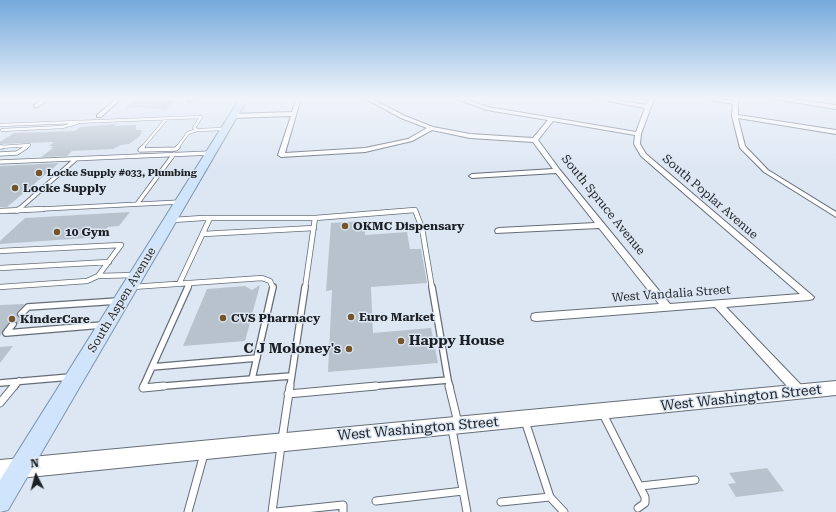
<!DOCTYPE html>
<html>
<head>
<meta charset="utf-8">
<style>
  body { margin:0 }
  #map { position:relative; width:836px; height:512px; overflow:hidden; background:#dde7f3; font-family:"Roboto Serif",serif }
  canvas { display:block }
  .north { position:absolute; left:16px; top:456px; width:40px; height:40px; -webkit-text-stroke:3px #dde7f3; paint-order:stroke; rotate:354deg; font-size:11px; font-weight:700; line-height:16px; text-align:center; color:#1d2125 }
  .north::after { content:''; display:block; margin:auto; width:14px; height:18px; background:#1d2125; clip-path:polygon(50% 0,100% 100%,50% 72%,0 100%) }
</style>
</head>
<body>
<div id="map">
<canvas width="836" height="512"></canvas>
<div class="north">N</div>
</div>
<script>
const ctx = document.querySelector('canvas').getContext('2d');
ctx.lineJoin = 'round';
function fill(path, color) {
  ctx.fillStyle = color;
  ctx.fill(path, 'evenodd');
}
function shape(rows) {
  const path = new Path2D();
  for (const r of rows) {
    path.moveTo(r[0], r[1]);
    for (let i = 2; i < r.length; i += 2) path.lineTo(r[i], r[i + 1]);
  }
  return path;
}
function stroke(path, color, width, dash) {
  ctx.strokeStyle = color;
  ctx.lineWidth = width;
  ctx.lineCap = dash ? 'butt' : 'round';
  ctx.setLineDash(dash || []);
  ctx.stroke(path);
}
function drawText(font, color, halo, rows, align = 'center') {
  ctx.font = font + ' "Roboto Serif",serif';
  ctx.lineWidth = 3;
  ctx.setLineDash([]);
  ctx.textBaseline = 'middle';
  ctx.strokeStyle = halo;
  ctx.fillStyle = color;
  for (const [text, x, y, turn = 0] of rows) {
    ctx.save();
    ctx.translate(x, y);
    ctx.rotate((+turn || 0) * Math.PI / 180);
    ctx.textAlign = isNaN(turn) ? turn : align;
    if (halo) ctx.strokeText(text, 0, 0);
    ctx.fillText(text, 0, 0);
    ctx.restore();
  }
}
fill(shape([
  [136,98,177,98,166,110,139,107,125,108],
  [116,124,114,126,136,125,136,130,142,130,140,136,129,144,121,145,113,149,72,151,67,156,41,157,53,148,50,148,53,146,49,146,54,142,0,144,0,142,14,133,75,131,80,127],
  [59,163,7,207,0,207,0,166],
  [130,212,119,226,108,227,100,237,0,244,0,241,25,218],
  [365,221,365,235,407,232,410,249,421,249,427,283,371,287,373,333,431,328,438,363,328,372,332,290,326,291,331,223],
  [260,285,245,341,183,346,207,289,245,286,252,290],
  [25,304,18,311,17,315,22,318,29,314,21,323,17,324,14,320,10,321,0,336,0,305],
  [13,346,0,363,0,347],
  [767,468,784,491,736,497,728,484,736,483,729,473]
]), '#b8c2cd');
const serviceFar4 = shape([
  [0,125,201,117,194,128,197,130,225,129],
  [2,130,62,127,77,123],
  [0,147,29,145,25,148],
  [142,148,167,118],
  [177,148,188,133,197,130]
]);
const serviceFar3 = shape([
  [0,147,2,147],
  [143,147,140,150,176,149,178,147],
  [0,154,17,153,26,147],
  [0,162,210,153],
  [137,204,174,154],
  [18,210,76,159],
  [23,210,180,202]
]);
const serviceFar2 = shape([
  [0,211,43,209],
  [17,211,19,209],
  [173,220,203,218,315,218],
  [203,234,314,228],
  [0,251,121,245,98,276],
  [0,268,109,262],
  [190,283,262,278,270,281,273,288],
  [179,284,210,218],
  [0,287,87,281,98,276,134,275],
  [132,287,190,283,188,288],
  [305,288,315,218,415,210,422,228,432,288]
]);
const serviceFar1 = shape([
  [188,287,152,367,257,358],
  [432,287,448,380],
  [21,314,28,307,118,301],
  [13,324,6,333,102,325],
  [252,379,291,376],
  [0,383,70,377],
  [14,387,19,381],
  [143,387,152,367],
  [152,387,252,379,273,287],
  [290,387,305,287],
  [365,387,448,380,450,387]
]);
const service = shape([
  [144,386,143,388,164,386],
  [449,386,458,423],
  [288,394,376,386],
  [0,403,14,386],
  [603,414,645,497,645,503,638,508],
  [525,421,550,497,564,512],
  [452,429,467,512],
  [282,439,290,386],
  [641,486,695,480],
  [376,501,463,491],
  [501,502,550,497],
  [188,512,204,454],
  [272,512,281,446],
  [276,512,343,505,343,512]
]);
const minor = shape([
  [44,98,50,98,38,107,34,107,34,105,44,98],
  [117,98,122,98,101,117,97,117,97,115,117,98],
  [189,98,194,98,190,102,188,101,189,98],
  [296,98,301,98,285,153,365,148,408,139,427,128,401,118,364,98,370,98,405,116,433,127,470,134,533,138,548,120,487,110,454,98,462,98,488,107,636,132,645,108,592,98,605,98,646,105,650,98,655,98,651,107,641,134,640,144,646,154,814,297,813,299,809,300,726,307,804,388,806,392,804,396,800,397,796,396,715,307,536,321,532,320,531,317,532,314,536,313,659,304,599,228,496,233,495,231,496,229,499,228,595,223,556,173,472,178,469,176,472,174,553,169,533,142,470,138,432,130,412,141,365,152,281,157,278,155,291,116,233,118,230,116,233,114,292,112,296,98],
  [553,121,635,135,634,144,641,156,800,294,670,304,560,170,538,140,553,121],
  [699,98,713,98,733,101,734,98,738,98,738,115,836,130,836,134,738,118,745,146,768,170,836,212,836,217,764,172,740,148,732,116,733,104,699,98],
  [768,98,783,98,836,105,836,109,768,98]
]);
const secondary = shape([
  [836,381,836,395,0,480,0,460,836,381]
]);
const primary = shape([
  [240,98,248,98,8,510,0,512,0,480,240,98]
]);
stroke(serviceFar4, '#656e78', 3.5);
stroke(serviceFar3, '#656e78', 5);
stroke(serviceFar2, '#656e78', 6);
stroke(serviceFar1, '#656e78', 8);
stroke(service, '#656e78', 9);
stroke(minor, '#656e78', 2);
stroke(secondary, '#656e78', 2);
stroke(primary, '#7d95ae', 2);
stroke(serviceFar4, '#fff', 2.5);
stroke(serviceFar3, '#fff', 3.5);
stroke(serviceFar2, '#fff', 4.5);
stroke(serviceFar1, '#fff', 5.5);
stroke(service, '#fff', 7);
fill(minor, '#fff');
fill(secondary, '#fff');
fill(primary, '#d0e5fb');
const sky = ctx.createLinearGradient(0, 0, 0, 170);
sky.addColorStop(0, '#75a9dc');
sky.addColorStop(0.58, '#f0f4fa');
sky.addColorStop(1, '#f0f4fa00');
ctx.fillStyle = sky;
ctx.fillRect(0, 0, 836, 170);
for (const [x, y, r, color] of [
  [39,173,4,"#75532b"],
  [15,188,4,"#75532b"],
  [345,226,4,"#75532b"],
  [57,232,4,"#75532b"],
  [351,317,4,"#75532b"],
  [223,318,4,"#75532b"],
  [12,319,4,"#75532b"],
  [401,341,4,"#75532b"],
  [349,349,4,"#75532b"]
]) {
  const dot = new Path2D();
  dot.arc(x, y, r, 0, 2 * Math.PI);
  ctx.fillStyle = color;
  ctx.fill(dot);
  stroke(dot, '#dde7f3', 1.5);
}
drawText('bold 10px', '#1d2125', '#dde7f3', [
  ["Locke Supply #033, Plumbing",47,173]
], 'left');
drawText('bold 12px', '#1d2125', '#dde7f3', [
  ["Locke Supply",23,188],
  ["OKMC Dispensary",353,226],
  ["10 Gym",65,232],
  ["Euro Market",359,317],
  ["CVS Pharmacy",231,318],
  ["KinderCare",20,319]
], 'left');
drawText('12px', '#1d2125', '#dde7f3', [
  ["South Poplar Avenue",710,197,41],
  ["South Spruce Avenue",603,205,51],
  ["West Vandalia Street",671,294,-4],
  ["South Aspen Avenue",122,300,-59]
]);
drawText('bold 14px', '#1d2125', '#dde7f3', [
  ["Happy House",409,341],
  ["C J Moloney's",341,349,"right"]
], 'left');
drawText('14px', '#1d2125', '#dde7f3', [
  ["West Washington Street",741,398,-6],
  ["West Washington Street",418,429,-5]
]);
</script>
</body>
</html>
